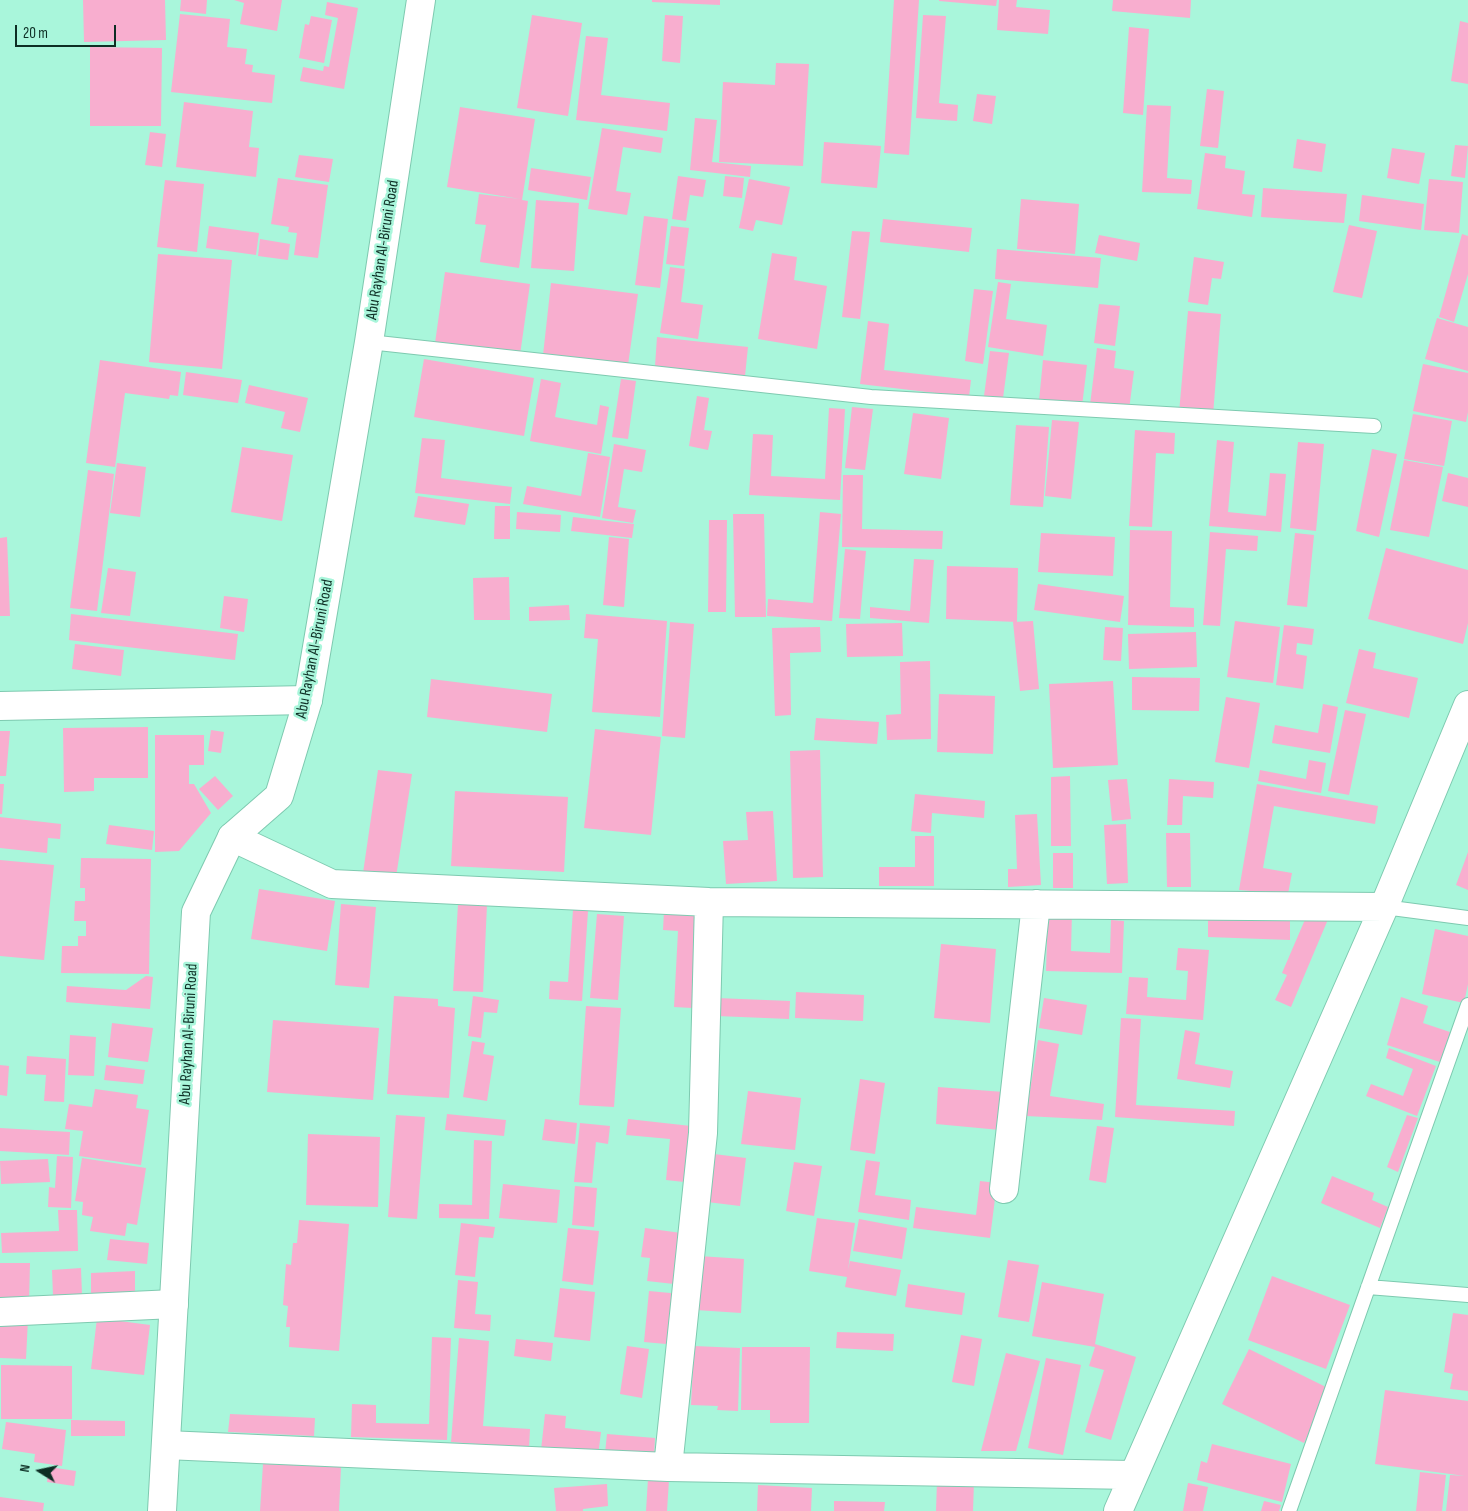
<!DOCTYPE html>
<html>
<head>
<meta charset="utf-8">
<style>
  body { margin:0 }
  #map { position:relative; width:1468px; height:1511px; overflow:hidden; background:#a9f6db; font-family:"Sofia Sans Condensed",sans-serif }
  canvas { display:block }
  .north { position:absolute; left:15px; top:1446px; width:50px; height:50px; -webkit-text-stroke:4px #a9f6db; paint-order:stroke; rotate:280deg; font-size:14px; font-weight:700; line-height:20px; text-align:center; color:#0d2e24 }
  .north::after { content:''; display:block; margin:auto; width:18px; height:22px; background:#0d2e24; clip-path:polygon(50% 0,100% 100%,50% 72%,0 100%) }
  .scale { position:absolute; left:15px; top:25px; width:101px; height:22px; box-sizing:border-box; border:2px solid #0d2e24; border-top:0; padding-left:6px; font-size:15px; line-height:18px; white-space:nowrap; color:#0d2e24; -webkit-text-stroke:4px #a9f6db; paint-order:stroke }
</style>
</head>
<body>
<div id="map">
<canvas width="1468" height="1511"></canvas>
<div class="north">N</div>
<div class="scale">20 m</div>
</div>
<script>
const ctx = document.querySelector('canvas').getContext('2d');
ctx.lineJoin = 'round';
function fill(path, color) {
  ctx.fillStyle = color;
  ctx.fill(path, 'evenodd');
}
function shape(rows) {
  const path = new Path2D();
  for (const r of rows) {
    path.moveTo(r[0], r[1]);
    for (let i = 2; i < r.length; i += 2) path.lineTo(r[i], r[i + 1]);
  }
  return path;
}
function stroke(path, color, width, dash) {
  ctx.strokeStyle = color;
  ctx.lineWidth = width;
  ctx.lineCap = dash ? 'butt' : 'round';
  ctx.setLineDash(dash || []);
  ctx.stroke(path);
}
function drawText(font, color, halo, rows, align = 'center') {
  ctx.font = font + ' "Sofia Sans Condensed",sans-serif';
  ctx.lineWidth = 5;
  ctx.setLineDash([]);
  ctx.textBaseline = 'middle';
  ctx.strokeStyle = halo;
  ctx.fillStyle = color;
  for (const [text, x, y, turn = 0] of rows) {
    ctx.save();
    ctx.translate(x, y);
    ctx.rotate((+turn || 0) * Math.PI / 180);
    ctx.textAlign = isNaN(turn) ? turn : align;
    if (halo) ctx.strokeText(text, 0, 0);
    ctx.fillText(text, 0, 0);
    ctx.restore();
  }
}
fill(shape([
  [83,0,165,0,166,40,84,42],
  [181,0,207,0,206,14,180,11],
  [234,0,282,0,277,31,240,24,244,3],
  [652,0,720,0,720,5,652,2],
  [894,0,919,0,909,155,884,153],
  [939,0,997,0,996,6,939,1],
  [999,0,1017,0,1016,7,1050,10,1048,34,997,30],
  [1113,0,1191,0,1190,18,1112,11],
  [327,2,358,8,344,89,300,81,303,67,323,71,324,66,329,67,338,18,325,15],
  [180,14,230,19,227,47,247,49,245,64,253,65,252,72,275,75,272,103,171,92],
  [532,15,582,23,568,116,517,108],
  [665,15,683,16,680,63,662,61],
  [923,15,946,16,939,103,958,105,957,121,916,118],
  [311,16,332,20,324,63,299,58,305,24,309,25],
  [1460,21,1468,23,1468,84,1451,81],
  [1129,27,1149,29,1143,115,1123,113],
  [586,36,608,38,601,95,670,103,667,131,576,120],
  [90,47,162,48,161,126,90,126],
  [776,63,809,64,803,166,719,162,723,82,775,85],
  [1207,89,1224,91,1218,148,1200,146],
  [977,94,996,96,992,124,973,121],
  [184,102,253,111,249,147,259,148,256,177,176,167],
  [1147,105,1171,106,1167,178,1192,180,1191,194,1142,192],
  [460,107,535,119,522,200,528,201,519,268,480,262,486,225,475,224,479,194,520,199,447,187],
  [695,118,717,120,712,162,751,166,750,177,690,170],
  [602,128,663,138,661,153,623,147,616,191,631,193,627,215,588,209],
  [150,132,166,134,162,167,145,165],
  [1297,139,1326,144,1322,172,1293,168],
  [824,142,881,146,877,188,821,183],
  [1455,145,1468,146,1465,178,1451,176],
  [1392,148,1425,153,1419,184,1387,178],
  [1205,153,1226,156,1225,168,1245,171,1242,194,1255,195,1252,217,1197,209],
  [299,155,333,159,329,182,295,177],
  [531,168,591,177,587,200,528,190],
  [678,176,706,180,703,197,690,195,686,221,672,219],
  [725,176,744,178,742,198,723,196],
  [278,178,328,185,318,258,294,255,297,233,288,232,289,227,271,224],
  [749,179,790,187,782,225,756,220,753,231,739,228],
  [1429,179,1463,182,1459,233,1424,230],
  [165,180,204,184,197,252,157,247],
  [1263,188,1347,194,1344,223,1261,217],
  [1362,195,1424,204,1421,230,1359,221],
  [1021,199,1079,204,1075,254,1017,249],
  [536,200,579,203,574,271,531,268],
  [644,216,668,219,660,288,635,285],
  [883,219,972,228,969,252,880,242],
  [1349,225,1377,231,1362,298,1333,292],
  [209,226,259,233,256,255,206,248],
  [671,226,689,228,684,266,666,264],
  [852,231,870,232,860,319,842,317],
  [1462,234,1468,236,1468,274,1454,322,1439,317],
  [1099,235,1140,243,1137,261,1095,253],
  [260,239,290,244,288,260,258,256],
  [997,249,1101,258,1098,288,995,279],
  [772,253,797,257,794,280,827,286,817,349,758,339],
  [158,254,232,260,222,369,149,362],
  [1194,257,1224,262,1221,279,1212,278,1208,305,1188,302],
  [670,267,685,269,681,302,703,305,698,339,660,333],
  [445,272,530,284,520,355,435,343],
  [998,282,1011,284,1006,319,1047,325,1043,356,988,347],
  [551,283,638,294,628,365,543,355],
  [974,289,993,291,983,364,965,361],
  [1099,304,1120,306,1115,346,1094,343],
  [1188,311,1221,314,1213,415,1179,413],
  [1437,318,1468,327,1468,371,1425,359],
  [868,321,889,324,884,370,971,380,969,397,860,384],
  [657,337,748,347,745,376,655,366],
  [1097,348,1116,351,1114,368,1134,371,1129,410,1090,405],
  [990,351,1009,353,1003,398,984,396],
  [424,359,534,378,524,436,414,417],
  [100,360,181,372,178,396,170,395,169,399,125,393,115,467,86,463],
  [1043,360,1087,365,1082,406,1039,401],
  [1423,364,1468,373,1468,412,1466,422,1413,411],
  [186,372,242,380,238,403,183,395],
  [541,379,561,383,555,417,597,425,600,405,609,407,601,454,530,441],
  [621,379,636,381,628,439,612,437],
  [249,385,308,398,300,432,281,428,285,412,245,403],
  [697,396,709,398,704,430,712,431,708,450,689,446],
  [852,407,873,409,865,470,845,468],
  [829,408,845,409,840,500,749,495,753,434,773,435,771,476,825,479],
  [913,413,949,418,941,479,904,474],
  [1413,414,1452,421,1444,466,1404,459],
  [1052,420,1079,422,1071,499,1045,496],
  [1016,425,1049,427,1043,507,1010,505],
  [1135,430,1175,433,1174,454,1156,453,1152,527,1129,526],
  [422,438,445,440,441,478,512,487,510,504,415,493],
  [1217,440,1234,442,1228,512,1266,516,1270,473,1286,474,1281,532,1209,526],
  [1298,442,1324,444,1316,531,1290,528],
  [614,444,646,450,642,472,624,469,618,507,636,510,633,523,602,518],
  [242,447,293,455,282,521,231,512],
  [1372,449,1397,454,1379,537,1356,531],
  [588,453,610,457,600,517,523,504,527,486,581,496],
  [1404,460,1443,467,1429,537,1390,530],
  [117,463,146,467,140,517,110,513],
  [88,470,114,474,97,611,70,608],
  [1448,473,1468,478,1468,507,1442,501],
  [843,475,863,475,862,529,943,531,942,549,842,547],
  [418,496,469,504,465,525,414,517],
  [495,506,510,506,510,539,494,539],
  [517,512,561,515,560,532,516,529],
  [820,512,841,514,832,621,767,616,768,599,813,603],
  [733,514,764,514,766,617,735,617],
  [573,517,634,524,632,538,571,531],
  [709,520,727,520,726,612,708,612],
  [1130,530,1172,531,1170,607,1194,608,1194,627,1128,625],
  [1210,532,1258,536,1257,551,1226,549,1220,626,1203,625],
  [1041,533,1115,537,1113,576,1038,572],
  [1295,533,1314,535,1307,607,1287,605],
  [7,537,10,616,0,616,0,538],
  [609,537,629,539,624,607,603,605],
  [1386,548,1468,570,1468,623,1463,644,1368,619],
  [845,549,866,551,860,619,839,618],
  [914,559,934,560,929,623,870,618,870,607,910,611],
  [947,566,1018,568,1017,622,946,619],
  [108,568,136,572,130,616,101,613],
  [509,577,510,620,474,620,473,578],
  [1038,584,1124,596,1120,622,1034,610],
  [224,596,248,599,244,632,220,628],
  [569,605,570,620,529,621,529,607],
  [71,614,238,634,235,660,69,640],
  [586,614,667,621,660,717,592,712,598,639,584,638],
  [1033,621,1039,689,1020,691,1013,622],
  [1235,621,1280,627,1273,683,1227,677],
  [670,622,694,624,685,738,662,736],
  [902,623,903,656,847,657,846,624],
  [1284,625,1314,629,1312,645,1297,643,1296,654,1307,656,1303,689,1276,685],
  [820,627,821,652,790,653,791,715,775,716,772,628],
  [1105,627,1123,628,1121,661,1103,660],
  [1196,632,1197,667,1129,669,1128,634],
  [75,644,124,650,121,676,72,669],
  [1359,649,1376,653,1373,668,1418,678,1409,718,1346,703],
  [930,661,931,739,887,740,886,715,901,714,900,662],
  [1132,677,1200,678,1199,711,1132,710],
  [431,679,552,694,547,732,427,717],
  [1113,681,1118,765,1053,768,1049,684],
  [939,694,995,696,993,754,937,752],
  [1226,697,1260,703,1249,768,1215,762],
  [1323,704,1338,707,1330,753,1272,743,1275,725,1318,733],
  [1345,710,1366,714,1349,795,1328,791],
  [816,718,879,722,877,744,814,740],
  [148,727,148,778,94,778,94,791,64,792,63,728],
  [595,729,661,737,651,835,584,828],
  [211,730,224,732,221,753,208,751],
  [0,731,10,731,6,776,0,776],
  [155,735,204,735,204,765,189,765,189,784,194,784,211,813,179,851,155,852],
  [820,750,823,877,793,878,790,751],
  [1309,760,1326,763,1321,793,1258,781,1260,770,1306,779],
  [378,770,412,774,396,877,363,873],
  [215,776,233,796,218,810,199,789],
  [1070,776,1071,846,1051,846,1051,777],
  [1127,779,1131,819,1112,821,1108,780],
  [1169,779,1214,782,1213,798,1183,796,1182,825,1167,825],
  [0,784,4,784,2,814,0,814],
  [1257,784,1378,806,1375,824,1274,806,1263,868,1292,873,1288,894,1239,890],
  [455,791,568,797,564,872,451,866],
  [915,794,985,801,984,818,932,813,931,833,911,831],
  [773,811,777,881,726,884,723,841,748,840,746,812],
  [1037,814,1041,885,1008,887,1008,869,1017,869,1015,815],
  [0,817,61,824,60,839,48,838,47,853,0,848],
  [1126,824,1128,883,1107,884,1104,825],
  [109,825,154,831,152,850,106,844],
  [1166,833,1190,833,1191,887,1167,887],
  [915,836,934,836,934,886,879,886,879,867,915,867],
  [1468,852,1468,890,1456,885],
  [1053,853,1073,853,1073,888,1053,888],
  [81,858,151,859,149,974,61,973,62,946,78,946,78,936,86,936,86,921,74,921,75,901,85,901,85,888,80,888],
  [0,860,54,865,44,960,0,956],
  [259,889,335,901,327,951,251,939],
  [341,904,376,907,369,988,335,985],
  [458,904,487,905,483,992,453,991],
  [1310,908,1329,917,1291,1007,1275,1000,1287,975,1282,973],
  [573,910,588,911,582,1001,549,999,550,981,568,982],
  [664,911,698,913,692,1008,674,1007,678,931,663,930],
  [1048,911,1072,912,1071,951,1110,953,1111,920,1124,921,1122,973,1046,971],
  [597,914,624,916,618,1000,590,998],
  [1208,918,1290,921,1290,940,1208,937],
  [1435,929,1468,936,1468,984,1464,1003,1422,994],
  [941,944,996,949,990,1023,934,1018],
  [1178,948,1209,950,1203,1020,1126,1014,1129,977,1148,978,1147,997,1186,1000,1188,971,1176,970],
  [146,976,153,977,150,1009,66,1002,67,986,126,990],
  [796,992,864,995,863,1021,795,1018],
  [394,996,438,999,438,1006,455,1008,449,1098,387,1094],
  [473,996,499,1000,497,1013,484,1012,481,1038,468,1036],
  [1401,997,1428,1006,1423,1023,1450,1032,1440,1062,1387,1045],
  [717,998,790,1001,789,1019,717,1016],
  [1044,998,1087,1005,1082,1035,1039,1028],
  [586,1006,621,1008,614,1107,579,1105],
  [1121,1018,1141,1019,1136,1105,1235,1111,1234,1126,1115,1117],
  [273,1020,379,1028,373,1100,267,1092],
  [112,1023,153,1028,148,1062,108,1057],
  [1185,1030,1200,1033,1195,1064,1233,1071,1230,1088,1177,1079],
  [70,1035,96,1037,94,1076,68,1075],
  [1038,1040,1059,1044,1050,1096,1104,1104,1102,1120,1026,1116],
  [472,1041,485,1043,483,1054,494,1056,487,1101,463,1097],
  [1389,1048,1436,1066,1417,1116,1366,1096,1371,1084,1403,1096,1413,1069,1386,1058],
  [27,1056,66,1059,64,1102,44,1101,46,1075,26,1074],
  [0,1065,9,1066,7,1096,0,1095],
  [106,1065,145,1070,143,1084,104,1080],
  [860,1079,885,1083,875,1154,850,1150],
  [938,1087,1004,1092,1000,1130,936,1124],
  [95,1089,138,1095,136,1108,149,1110,141,1165,79,1156,83,1131,65,1129,69,1104,92,1107],
  [748,1091,801,1098,795,1150,741,1144],
  [447,1114,506,1120,504,1136,445,1130],
  [396,1115,425,1117,417,1219,388,1217],
  [1407,1115,1418,1118,1398,1172,1387,1167],
  [545,1119,577,1123,575,1144,542,1140],
  [628,1119,691,1126,684,1182,666,1180,670,1139,626,1135],
  [580,1123,610,1126,608,1144,596,1142,592,1183,574,1182],
  [1097,1126,1114,1128,1106,1183,1089,1180],
  [0,1128,70,1132,69,1155,0,1151],
  [308,1134,380,1137,378,1207,306,1205],
  [474,1140,492,1141,489,1219,439,1218,439,1204,472,1205],
  [706,1153,746,1158,740,1206,699,1201],
  [57,1156,73,1157,71,1208,48,1207,49,1187,55,1188],
  [82,1158,146,1168,137,1225,127,1223,125,1236,90,1231,93,1217,82,1215,83,1202,75,1201],
  [48,1159,50,1182,1,1184,0,1161],
  [866,1160,880,1162,875,1195,911,1200,909,1220,858,1212],
  [794,1162,822,1166,814,1216,786,1211],
  [1332,1176,1374,1193,1372,1200,1388,1207,1380,1228,1321,1203],
  [980,1181,997,1183,990,1238,913,1228,916,1207,976,1215],
  [503,1184,560,1190,557,1223,499,1218],
  [575,1186,597,1188,594,1227,572,1225],
  [58,1210,77,1210,78,1251,2,1253,1,1233,59,1231],
  [817,1218,855,1223,848,1270,850,1261,901,1270,896,1296,845,1287,847,1277,809,1271],
  [859,1219,907,1228,902,1259,853,1251],
  [299,1220,349,1224,339,1351,289,1347,290,1327,286,1327,288,1306,283,1305,286,1264,291,1265,293,1243,297,1243],
  [461,1223,495,1227,493,1238,479,1237,475,1277,455,1275],
  [568,1228,599,1231,593,1285,562,1281],
  [645,1228,681,1233,674,1284,647,1281,650,1258,641,1257],
  [110,1239,149,1243,147,1264,107,1260],
  [699,1256,744,1259,741,1313,696,1310],
  [1008,1260,1039,1265,1029,1322,998,1317],
  [0,1263,30,1263,29,1303,0,1303],
  [81,1268,82,1295,53,1296,52,1270],
  [135,1271,135,1292,91,1293,91,1273],
  [1272,1276,1350,1305,1326,1369,1248,1340],
  [458,1280,478,1282,475,1314,491,1315,490,1331,454,1328],
  [1042,1282,1104,1294,1095,1344,1136,1357,1111,1440,1085,1432,1104,1370,1089,1366,1095,1347,1032,1336],
  [908,1284,965,1293,962,1315,905,1307],
  [560,1288,595,1292,590,1341,554,1337],
  [649,1291,681,1294,677,1345,644,1342],
  [1453,1313,1468,1315,1468,1391,1450,1389,1453,1374,1444,1372],
  [0,1318,28,1319,26,1359,0,1358],
  [97,1318,150,1325,144,1375,91,1369],
  [837,1332,894,1334,893,1351,836,1348],
  [961,1335,982,1339,974,1386,952,1382],
  [432,1337,451,1338,447,1440,351,1437,352,1404,376,1405,376,1423,429,1424],
  [459,1338,489,1341,483,1426,530,1429,529,1448,451,1442],
  [516,1339,553,1343,551,1361,514,1356],
  [627,1346,649,1349,642,1398,620,1394],
  [694,1346,740,1348,738,1411,717,1410,718,1406,691,1405],
  [742,1347,810,1347,809,1423,770,1423,770,1410,741,1410],
  [1249,1349,1330,1389,1304,1443,1222,1404],
  [1006,1353,1040,1361,1016,1451,981,1451],
  [1046,1358,1081,1365,1063,1455,1028,1448],
  [1,1365,72,1366,72,1419,1,1419],
  [1385,1390,1468,1401,1468,1511,1446,1511,1450,1475,1465,1476,1375,1464],
  [230,1414,315,1418,314,1436,228,1432],
  [545,1414,566,1416,565,1428,601,1432,598,1456,541,1450],
  [71,1420,125,1421,125,1436,71,1436],
  [6,1422,66,1430,62,1466,34,1462,35,1454,2,1449],
  [607,1434,655,1438,654,1457,605,1453],
  [1212,1444,1291,1464,1282,1502,1197,1480,1201,1461,1207,1463],
  [263,1464,341,1467,339,1511,260,1511],
  [49,1467,76,1471,74,1486,47,1482],
  [1420,1472,1446,1475,1442,1511,1416,1511],
  [648,1479,669,1480,667,1511,646,1511],
  [937,1481,974,1482,973,1511,936,1511],
  [1188,1483,1208,1487,1203,1511,1183,1511],
  [607,1484,608,1506,583,1509,583,1511,556,1511,554,1488],
  [758,1485,812,1488,811,1511,757,1511],
  [0,1497,44,1503,43,1511,0,1511],
  [834,1501,885,1502,884,1511,834,1511],
  [1264,1501,1281,1505,1279,1511,1261,1511]
]), '#f8aecf');
const service = shape([
  [369,342,871,397,1374,426],
  [1384,907,1468,918],
  [1368,1287,1468,1295],
  [1289,1511,1468,1005]
]);
const minor = shape([
  [0,706,308,700],
  [232,837,332,884,709,902,1384,907],
  [1004,1189,1036,904],
  [0,1312,174,1304],
  [166,1445,668,1467,1133,1475],
  [668,1467,703,1133,709,902],
  [1118,1511,1384,907,1468,705]
]);
const tertiary = shape([
  [162,1511,196,912,232,837,279,796,308,700,369,342,421,0]
]);
stroke(service, '#7ecab0', 16);
stroke(minor, '#7ecab0', 30);
stroke(tertiary, '#7ecab0', 30);
stroke(service, '#fff', 14);
stroke(minor, '#fff', 28);
stroke(tertiary, '#fff', 28);
drawText('16px', '#0d2e24', '#a9f6db', [
  ["Abu Rayhan Al-Biruni Road",383,250,-81],
  ["Abu Rayhan Al-Biruni Road",315,649,-79],
  ["Abu Rayhan Al-Biruni Road",189,1034,-87]
]);
</script>
</body>
</html>
